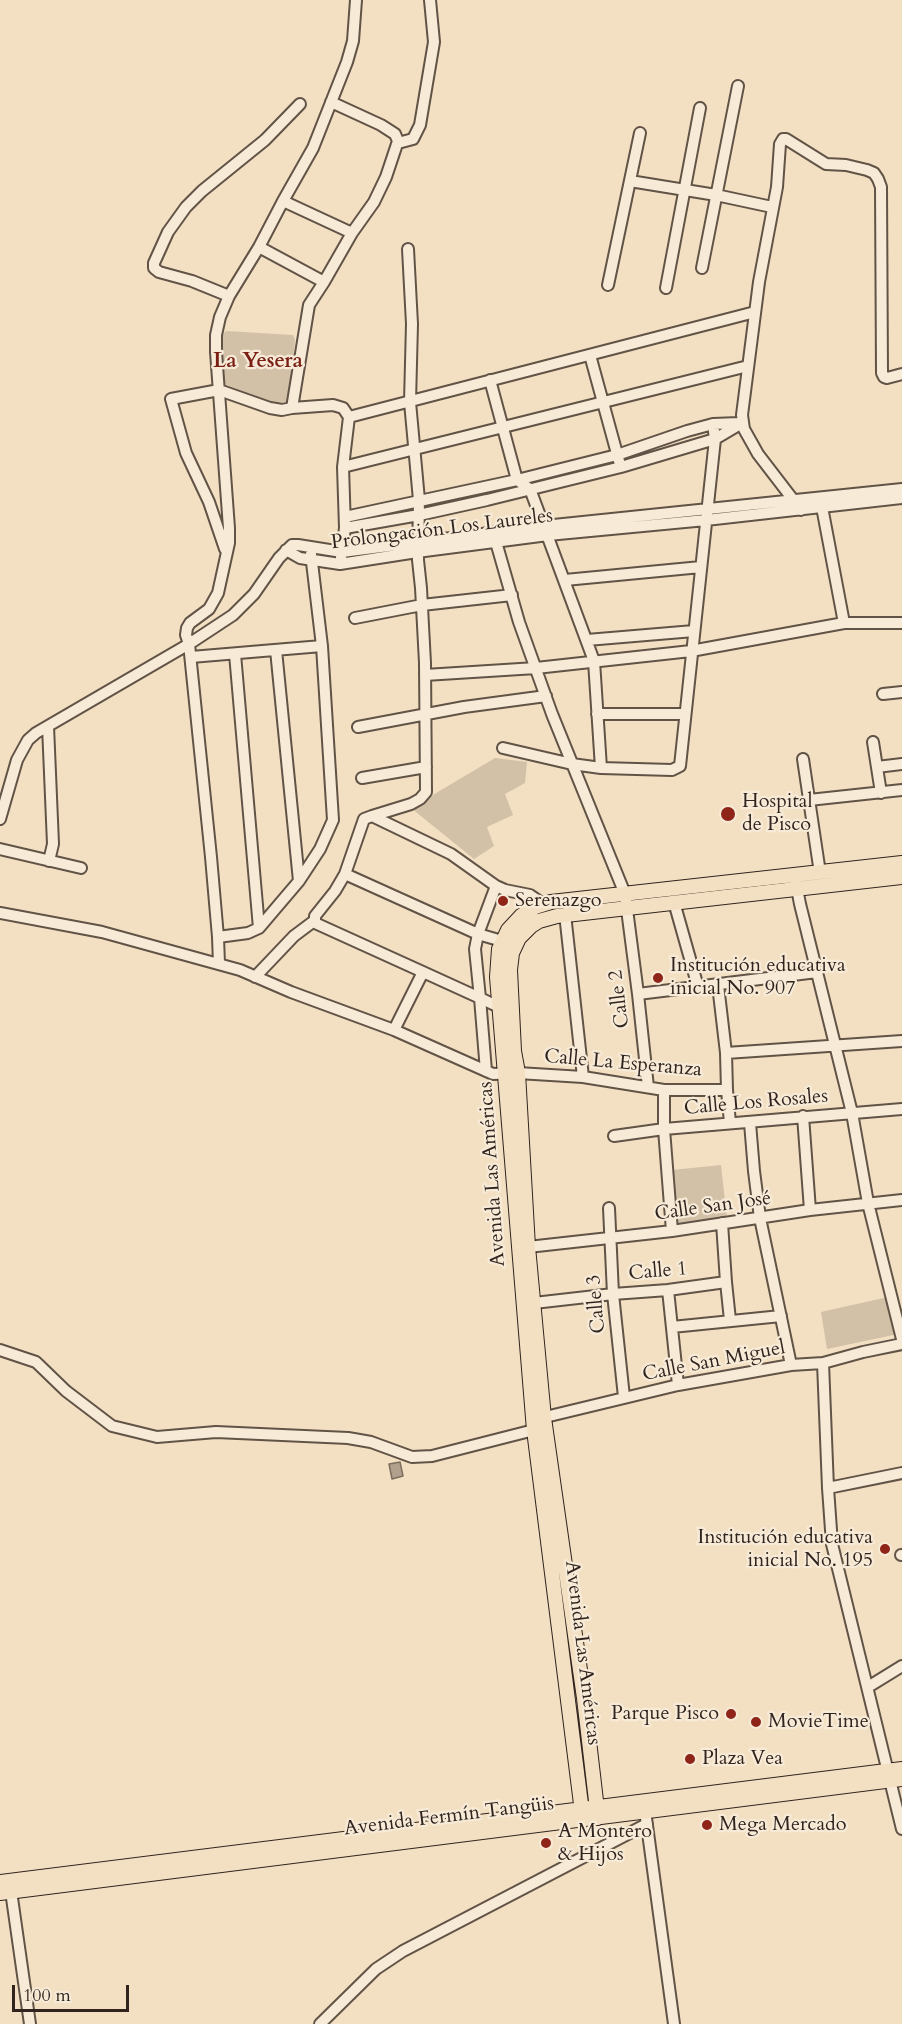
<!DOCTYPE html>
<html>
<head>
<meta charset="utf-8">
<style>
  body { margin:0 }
  #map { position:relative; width:902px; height:2024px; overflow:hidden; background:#f3e0c3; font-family:Cardo,serif }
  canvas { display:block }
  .scale { position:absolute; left:12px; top:1985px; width:117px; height:27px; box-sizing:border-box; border:3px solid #31241e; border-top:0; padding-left:8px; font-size:18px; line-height:21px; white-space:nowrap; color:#31241e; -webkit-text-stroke:4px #f7ebd8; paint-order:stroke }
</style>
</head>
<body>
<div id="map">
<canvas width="902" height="2024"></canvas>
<div class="scale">100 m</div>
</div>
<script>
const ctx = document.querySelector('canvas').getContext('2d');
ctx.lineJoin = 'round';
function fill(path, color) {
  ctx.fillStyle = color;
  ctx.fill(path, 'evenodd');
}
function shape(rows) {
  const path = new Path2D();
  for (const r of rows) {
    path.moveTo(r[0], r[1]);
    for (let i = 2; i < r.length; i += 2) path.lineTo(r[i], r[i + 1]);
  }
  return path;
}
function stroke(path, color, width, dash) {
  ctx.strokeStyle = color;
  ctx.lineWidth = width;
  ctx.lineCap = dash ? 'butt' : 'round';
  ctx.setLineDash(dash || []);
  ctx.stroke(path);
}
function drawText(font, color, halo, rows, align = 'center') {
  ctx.font = font + ' Cardo,serif';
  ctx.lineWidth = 4.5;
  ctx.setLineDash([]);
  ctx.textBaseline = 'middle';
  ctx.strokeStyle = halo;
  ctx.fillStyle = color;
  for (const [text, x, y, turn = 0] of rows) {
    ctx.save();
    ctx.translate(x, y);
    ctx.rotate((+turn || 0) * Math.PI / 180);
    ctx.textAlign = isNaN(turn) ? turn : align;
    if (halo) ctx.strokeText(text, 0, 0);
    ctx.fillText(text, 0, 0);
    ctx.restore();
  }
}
fill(shape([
  [226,331,293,335,295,340,288,402,275,403,224,384,222,346,223,334],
  [495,758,527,762,525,783,505,794,513,815,487,827,494,846,474,859,411,808],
  [721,1165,727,1219,680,1224,676,1220,672,1170],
  [888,1297,898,1334,827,1349,821,1312]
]), '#d2c0a7');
const water = shape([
  [400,1462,403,1476,392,1479,389,1464,400,1462]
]);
fill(water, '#b1a08b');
stroke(water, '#7e6e5f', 1.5);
const minor = shape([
  [331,102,381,125,395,134,398,141,386,177,374,202,352,233,324,282,309,305,292,408,333,405,343,408,349,417,343,467,345,528,341,558],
  [398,143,413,139,420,125,434,42,430,0],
  [630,181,716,195,772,207],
  [283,201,352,233],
  [259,247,324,282],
  [702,268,738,86],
  [608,285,640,133],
  [666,288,700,108],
  [229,296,192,281,159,272,154,268,154,263,168,232,186,207,202,191,265,140,300,104],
  [590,355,619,461],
  [490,380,517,480,530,489,594,661,601,768],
  [349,417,755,312],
  [343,467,748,366],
  [822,507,844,623],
  [801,510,758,454,744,429,742,415,759,282,777,187,780,144,783,139,786,139,826,164,846,165,867,170,874,173,878,179,881,187,882,373,884,377,887,378,902,374],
  [345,517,517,480,617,455,687,431,713,424,739,423],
  [345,528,419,515,487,500,621,467,715,439,742,423],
  [494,535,519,622,552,714,625,894,638,994,648,1087],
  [225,549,209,502,186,453,171,399,219,390,270,408,282,410,292,408],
  [286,550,300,558,340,564,417,552,548,535,706,520,902,498],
  [565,580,701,567],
  [355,618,422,605,512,595],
  [587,640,694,631],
  [276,650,299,881],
  [235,654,259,928],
  [191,657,322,646],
  [425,675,536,668,691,651,844,623,902,623],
  [883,694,902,692],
  [597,714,685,714],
  [48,726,53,844,49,861],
  [358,727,464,707,546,696],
  [873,742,881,793],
  [503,748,572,764,601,768,672,770,680,766,715,439,713,424],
  [803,759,820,873],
  [877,767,902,764],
  [362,778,426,767],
  [809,800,902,790],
  [372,816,411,804,420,799,426,792,425,663,421,588,418,560,419,500,410,402,412,324,408,249],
  [0,819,17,760,28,740,36,733,189,644,186,635,187,628,190,623,209,609,218,593,229,543,229,528,216,352,216,335,220,317,229,296,259,247,283,201,313,148,347,62,353,41,356,0],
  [0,849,81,868],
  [345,874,478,934,502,941],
  [796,883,800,904,852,1113,868,1203,902,1339],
  [496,886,505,890,530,895,543,904],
  [674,902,698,987],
  [0,913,102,932,240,970,291,992,394,1030,493,1074,518,1073,583,1077,664,1090,727,1090,730,1123],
  [565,914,583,1077],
  [218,937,248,933,259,928,299,881,320,849,333,820,322,646,311,554],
  [219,964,218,937,211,857,189,644,233,615,254,594,279,558,292,545,298,545,342,552,544,526,902,489],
  [255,977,294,936,314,921],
  [718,985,726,1053,727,1090],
  [638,994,817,972],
  [394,1030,423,972],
  [726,1053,902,1041],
  [486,1071,480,998,475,949,478,934,496,886,451,854,372,816,364,819,345,874,335,891,315,916,315,923,423,972,480,998,499,1007],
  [664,1090,664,1129,672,1231],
  [803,1116,810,1210],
  [750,1123,754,1171,760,1218,791,1365],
  [614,1136,664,1129,902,1109],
  [609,1208,613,1294,624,1397],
  [528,1247,672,1231,810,1210,902,1200],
  [726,1282,730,1320],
  [668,1290,678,1385],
  [534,1303,613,1294,668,1290,726,1282,722,1223],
  [672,1327,781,1316],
  [0,1350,36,1362,66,1391,112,1426,157,1437,216,1432,348,1438,371,1442,412,1457,432,1456,534,1430],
  [823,1363,828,1488,832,1544,902,1829],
  [537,1419,678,1385,791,1365,823,1363,863,1352,902,1344],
  [828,1488,902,1473],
  [901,1555,902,1555],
  [868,1687,902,1666],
  [646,1818,674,2024],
  [11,1891,30,2024],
  [320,2024,376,1969,403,1951,647,1824]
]);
const major = shape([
  [598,1818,584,1698,544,1418,528,1247,518,1073,514,1051,510,970,512,953,519,938,531,926,539,921,557,916,902,877],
  [583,1820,534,1430,497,977,499,949,508,930,521,916,535,907,551,902,902,863],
  [0,1882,902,1769],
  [0,1893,902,1779]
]);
stroke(minor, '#625347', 14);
stroke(major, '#31241e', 16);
stroke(minor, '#f7ebd8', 10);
stroke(major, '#f3e0c3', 14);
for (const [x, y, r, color] of [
  [728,814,8,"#8f2418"],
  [503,901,6,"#8f2418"],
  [658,978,6,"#8f2418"],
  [885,1549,6,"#8f2418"],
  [731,1714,6,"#8f2418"],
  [756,1722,6,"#8f2418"],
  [690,1759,6,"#8f2418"],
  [707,1825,6,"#8f2418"],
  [546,1843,6,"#8f2418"]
]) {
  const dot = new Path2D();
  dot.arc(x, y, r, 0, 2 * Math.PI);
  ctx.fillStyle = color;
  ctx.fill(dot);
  stroke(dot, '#f7ebd8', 2);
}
drawText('20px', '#31241e', '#f7ebd8', [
  ["Prolongación Los Laureles",442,530,-7],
  ["Calle 2",620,999,-97],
  ["Calle La Esperanza",623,1064,5],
  ["Calle Los Rosales",756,1103,-5],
  ["Avenida Las Américas",493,1174,-94],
  ["Calle San José",713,1207,-8],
  ["Calle 1",658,1272,-5],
  ["Calle 3",597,1304,-95],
  ["Calle San Miguel",714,1362,-11],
  ["Avenida Las Américas",582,1653,83],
  ["Avenida Fermín Tangüis",449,1817,-7]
]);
drawText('20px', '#31241e', '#f7ebd8', [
  ["Hospital",742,802],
  ["de Pisco",742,825],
  ["Serenazgo",515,901],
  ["Institución educativa",670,966],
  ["inicial No. 907",670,989],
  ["Institución educativa",873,1538,"right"],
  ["inicial No. 195",873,1561,"right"],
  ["Parque Pisco",719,1714,"right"],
  ["MovieTime",768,1722],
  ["Plaza Vea",702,1759],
  ["Mega Mercado",719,1825],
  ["A Montero",558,1832],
  ["& Hijos",558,1855]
], 'left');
drawText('bold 21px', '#7a1f14', '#f7ebd8', [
  ["La Yesera",258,362]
]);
</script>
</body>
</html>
